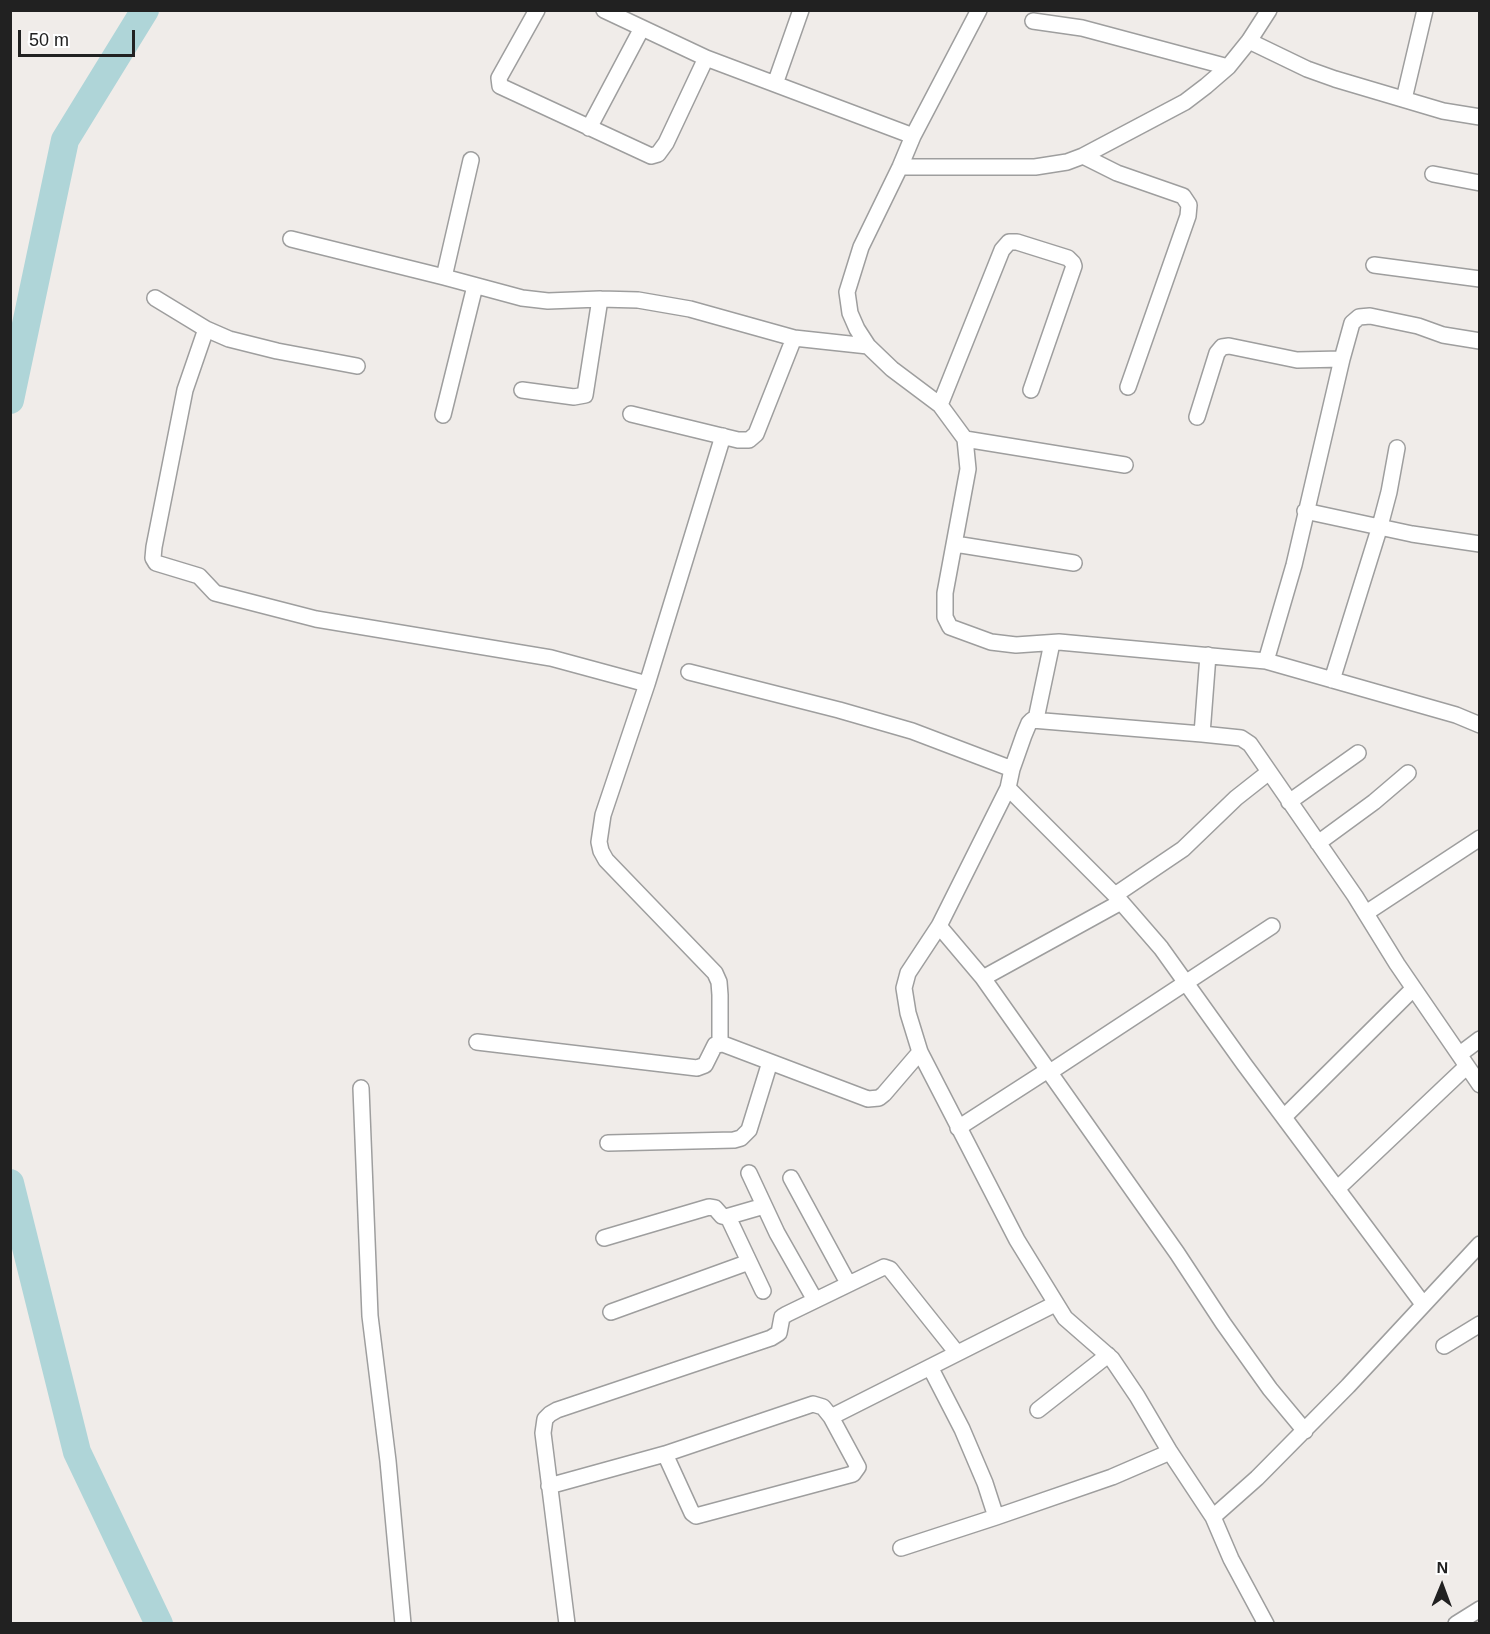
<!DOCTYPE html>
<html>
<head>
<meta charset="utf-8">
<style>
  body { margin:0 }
  #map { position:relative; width:1490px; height:1634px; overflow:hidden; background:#f0ece9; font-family:Helvetica,sans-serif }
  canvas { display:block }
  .frame { position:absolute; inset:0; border:12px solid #212121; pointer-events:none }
  .north { position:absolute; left:1412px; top:1556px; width:60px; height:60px; -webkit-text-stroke:4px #fff; paint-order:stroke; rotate:1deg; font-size:16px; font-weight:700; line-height:24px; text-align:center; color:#212121 }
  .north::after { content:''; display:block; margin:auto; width:21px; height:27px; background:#212121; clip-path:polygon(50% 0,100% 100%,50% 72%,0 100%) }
  .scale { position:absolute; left:18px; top:30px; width:117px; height:27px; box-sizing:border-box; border:3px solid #212121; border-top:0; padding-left:8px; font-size:18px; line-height:21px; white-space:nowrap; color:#212121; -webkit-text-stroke:4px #fff; paint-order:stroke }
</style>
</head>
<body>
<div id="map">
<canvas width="1490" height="1634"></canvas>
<div class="frame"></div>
<div class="north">N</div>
<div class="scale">50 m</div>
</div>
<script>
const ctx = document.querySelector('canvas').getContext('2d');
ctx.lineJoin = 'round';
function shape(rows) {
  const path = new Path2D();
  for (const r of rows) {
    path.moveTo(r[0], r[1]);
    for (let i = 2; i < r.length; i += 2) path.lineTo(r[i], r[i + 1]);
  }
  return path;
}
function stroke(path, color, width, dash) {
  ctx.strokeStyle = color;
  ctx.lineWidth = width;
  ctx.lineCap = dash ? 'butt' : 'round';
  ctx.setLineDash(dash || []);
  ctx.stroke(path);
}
stroke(shape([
  [10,400,65,140,145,10],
  [10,1183,77,1452,159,1624]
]), '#afd5d8', 28);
const minor = shape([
  [537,10,499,78,500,86,651,156,658,154,666,143,706,58],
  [604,10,706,58,913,136],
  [979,10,913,136,900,167,861,247,847,292,850,313,857,329,868,346,892,369,940,405,965,439,968,469,945,593,945,617,950,627,991,642,1016,645,1059,642,1266,661,1456,715,1480,725],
  [1033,21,1082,28,1228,67],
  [1249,41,1307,69,1335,79,1443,111,1480,117],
  [775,84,801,10],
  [1404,99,1425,10],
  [589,128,642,28],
  [1083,156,1117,173,1183,196,1189,205,1188,216,1128,387],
  [900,167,1035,167,1067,162,1083,156,1185,102,1206,86,1228,67,1249,41,1269,10],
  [1433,174,1480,183],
  [291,239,444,277,522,298,548,301,600,299,638,300,690,309,794,338,868,346],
  [1374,265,1480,279],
  [444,277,471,160],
  [155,298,206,329,229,339,277,351,357,366],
  [206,329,185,390,154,547,153,558,156,563,199,576,215,593,316,619,551,658,647,684],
  [522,390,574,397,585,395,600,299],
  [940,405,1002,250,1009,242,1017,242,1068,258,1073,263,1074,266,1031,390],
  [631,414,738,440,749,440,756,434,794,338],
  [443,415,475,286],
  [1197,417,1217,353,1222,347,1229,346,1297,360,1342,359],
  [965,439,1125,465],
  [1305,511,1412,534,1480,544],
  [955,544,1074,563],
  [1208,655,1202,734,1241,738,1250,744,1355,896,1397,964,1480,1085],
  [1266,661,1294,565,1342,359,1352,323,1359,317,1370,316,1418,326,1443,335,1480,341],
  [689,672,839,710,912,731,1012,769],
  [1332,680,1380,526,1389,492,1397,448],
  [1036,719,1052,643],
  [1202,734,1032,720,1029,723,1024,735,1012,769,1008,788,939,926,908,973,904,988,908,1013,920,1052,1017,1240,1065,1318,1112,1359,1137,1396,1170,1452,1213,1517,1231,1559,1266,1624],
  [1008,788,1115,895,1161,948,1244,1064,1423,1304],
  [1289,802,1358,753],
  [1318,843,1374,802,1408,773],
  [1115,895,1183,849,1236,798,1269,772],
  [1366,913,1480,838],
  [939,926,983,978,1177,1253,1223,1323,1270,1389,1305,1431],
  [983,978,1121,902],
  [477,1042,697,1068,705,1065,715,1045,723,1044,868,1099,879,1098,884,1094,920,1052],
  [720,1044,720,995,719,982,715,973,606,860,601,851,599,842,603,815,647,684,723,436],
  [1460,1054,1480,1039],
  [1050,1072,1272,926],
  [361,1088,370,1316,388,1461,403,1624],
  [1284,1117,1413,989],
  [958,1128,1048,1070],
  [608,1143,734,1140,741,1138,749,1130,770,1062],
  [749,1173,777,1233,815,1300],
  [791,1178,848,1283],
  [1337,1189,1467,1066],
  [728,1217,763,1291],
  [604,1238,709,1207,715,1208,722,1216,726,1217,764,1206],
  [611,1312,749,1262],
  [1444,1346,1480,1324],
  [930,1367,962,1429,985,1483,996,1517],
  [1038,1410,1108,1355],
  [831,1417,1055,1304],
  [549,1486,665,1454,813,1404,823,1407,831,1417,858,1467,853,1474,696,1516,692,1513,665,1454],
  [1213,1517,1257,1478,1348,1386,1480,1244],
  [901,1548,996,1517,1112,1477,1170,1452],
  [567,1624,543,1433,545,1419,550,1414,557,1410,771,1338,779,1333,782,1317,787,1314,884,1267,890,1269,957,1353],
  [1456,1624,1480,1609]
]);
stroke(minor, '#9e9e9e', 18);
stroke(minor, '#fff', 15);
</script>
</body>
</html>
